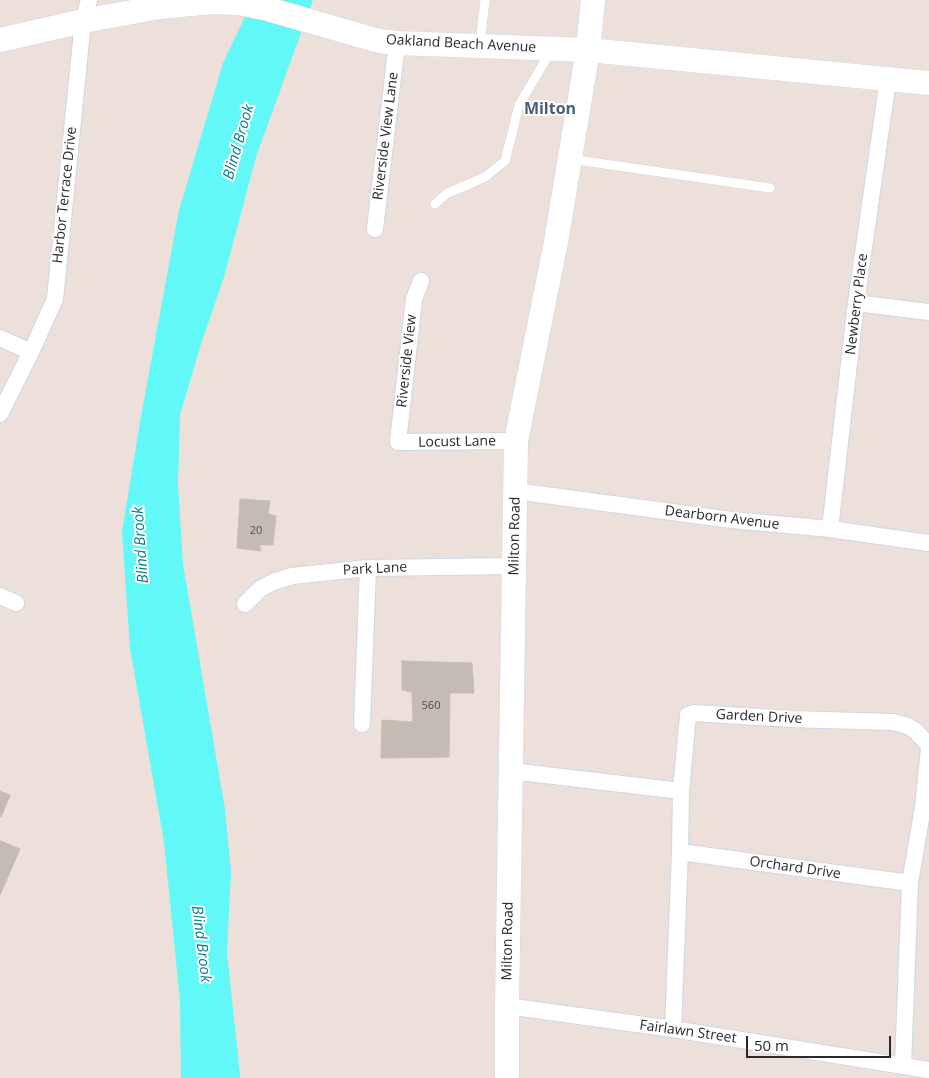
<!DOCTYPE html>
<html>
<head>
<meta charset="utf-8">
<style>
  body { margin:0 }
  #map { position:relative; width:929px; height:1078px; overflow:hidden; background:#eddfd9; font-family:"Open Sans",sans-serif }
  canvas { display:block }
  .scale { position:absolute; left:746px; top:1036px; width:145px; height:22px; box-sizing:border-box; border:2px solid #292929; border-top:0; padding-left:6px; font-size:15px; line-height:18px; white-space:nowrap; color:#292929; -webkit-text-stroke:4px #fff; paint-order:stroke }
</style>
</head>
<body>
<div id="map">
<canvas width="929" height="1078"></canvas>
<div class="scale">50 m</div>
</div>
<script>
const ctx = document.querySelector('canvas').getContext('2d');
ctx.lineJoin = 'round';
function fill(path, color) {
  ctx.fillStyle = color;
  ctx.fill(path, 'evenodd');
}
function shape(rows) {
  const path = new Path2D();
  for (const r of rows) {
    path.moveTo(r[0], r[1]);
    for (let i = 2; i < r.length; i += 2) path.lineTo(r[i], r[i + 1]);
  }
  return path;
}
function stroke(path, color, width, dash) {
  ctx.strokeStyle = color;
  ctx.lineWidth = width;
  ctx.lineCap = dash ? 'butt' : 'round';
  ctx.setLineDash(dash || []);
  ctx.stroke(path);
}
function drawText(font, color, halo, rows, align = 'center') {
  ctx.font = font + ' "Open Sans",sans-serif';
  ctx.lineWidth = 4;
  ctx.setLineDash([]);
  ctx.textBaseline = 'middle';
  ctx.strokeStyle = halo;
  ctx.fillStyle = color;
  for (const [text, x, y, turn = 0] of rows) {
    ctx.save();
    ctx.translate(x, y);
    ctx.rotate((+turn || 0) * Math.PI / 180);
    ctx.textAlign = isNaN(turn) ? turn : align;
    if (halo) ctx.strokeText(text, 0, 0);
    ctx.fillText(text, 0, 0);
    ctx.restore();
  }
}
fill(shape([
  [253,0,313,0,256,157,224,277,201,344,180,415,178,485,183,564,225,809,231,872,227,953,240,1074,240,1078,181,1078,180,1001,164,842,130,648,122,532,140,422,179,210,223,63]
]), '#62f8f7');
const building = shape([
  [240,499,270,501,268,514,276,516,273,545,259,545,261,551,237,548,240,499],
  [402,661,472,663,474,693,450,693,449,757,381,758,382,720,413,722,412,692,402,690,402,661],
  [0,791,10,795,1,817,0,817,0,791],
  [1,841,20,849,0,895,0,843,1,841]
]);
fill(building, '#c4bbb5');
stroke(building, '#c8bbb3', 1);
const lane = shape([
  [480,44,485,0],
  [570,159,770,188],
  [435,204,446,194,485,177,505,161,519,105,551,51]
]);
const street = shape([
  [375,229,397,43],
  [421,281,414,299,398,442,516,441],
  [856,303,929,312],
  [0,338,31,352],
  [0,414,31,352,55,299,83,21,89,0],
  [515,491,732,520,830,529,929,543],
  [830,529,856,303,888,79],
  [0,596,16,603],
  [245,604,260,589,273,582,292,576,368,568,514,566],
  [362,724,368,568],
  [511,771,681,791],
  [680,852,910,883],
  [507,1006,673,1029,929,1070],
  [673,1029,680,852,681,791,688,715,694,713,790,719,893,722,908,726,916,731,929,746],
  [903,1065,910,883,923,807,929,749]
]);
const secondary = shape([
  [0,40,83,21,160,7,212,2,238,3,264,8,379,41,397,43,588,50,929,83],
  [507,1078,507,1006,516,441,556,242,588,50,593,0]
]);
stroke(lane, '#ced8e3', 10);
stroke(street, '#ced8e3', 18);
stroke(secondary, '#ced8e3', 25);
stroke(lane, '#fff', 9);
stroke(street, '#fff', 16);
stroke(secondary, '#fff', 24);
drawText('11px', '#504e4c', null, [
  ["20",256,531],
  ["560",431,706]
]);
drawText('14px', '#292929', '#fff', [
  ["Oakland Beach Avenue",461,44,3],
  ["Riverside View Lane",386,136,-83],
  ["Harbor Terrace Drive",65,195,-84],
  ["Newberry Place",857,304,-83],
  ["Riverside View",407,361,-84],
  ["Locust Lane",457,442,-1],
  ["Dearborn Avenue",722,518,7],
  ["Milton Road",515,536,-89],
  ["Park Lane",375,569,-3],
  ["Garden Drive",759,717,3],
  ["Orchard Drive",795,868,8],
  ["Milton Road",508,941,-89],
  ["Fairlawn Street",688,1032,8]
]);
drawText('italic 15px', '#057e87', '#fff', [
  ["Blind Brook",239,142,-74],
  ["Blind Brook",141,545,-94],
  ["Blind Brook",201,944,83]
]);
drawText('bold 16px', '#465f7d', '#fff', [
  ["Milton",550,109]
]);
</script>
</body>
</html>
